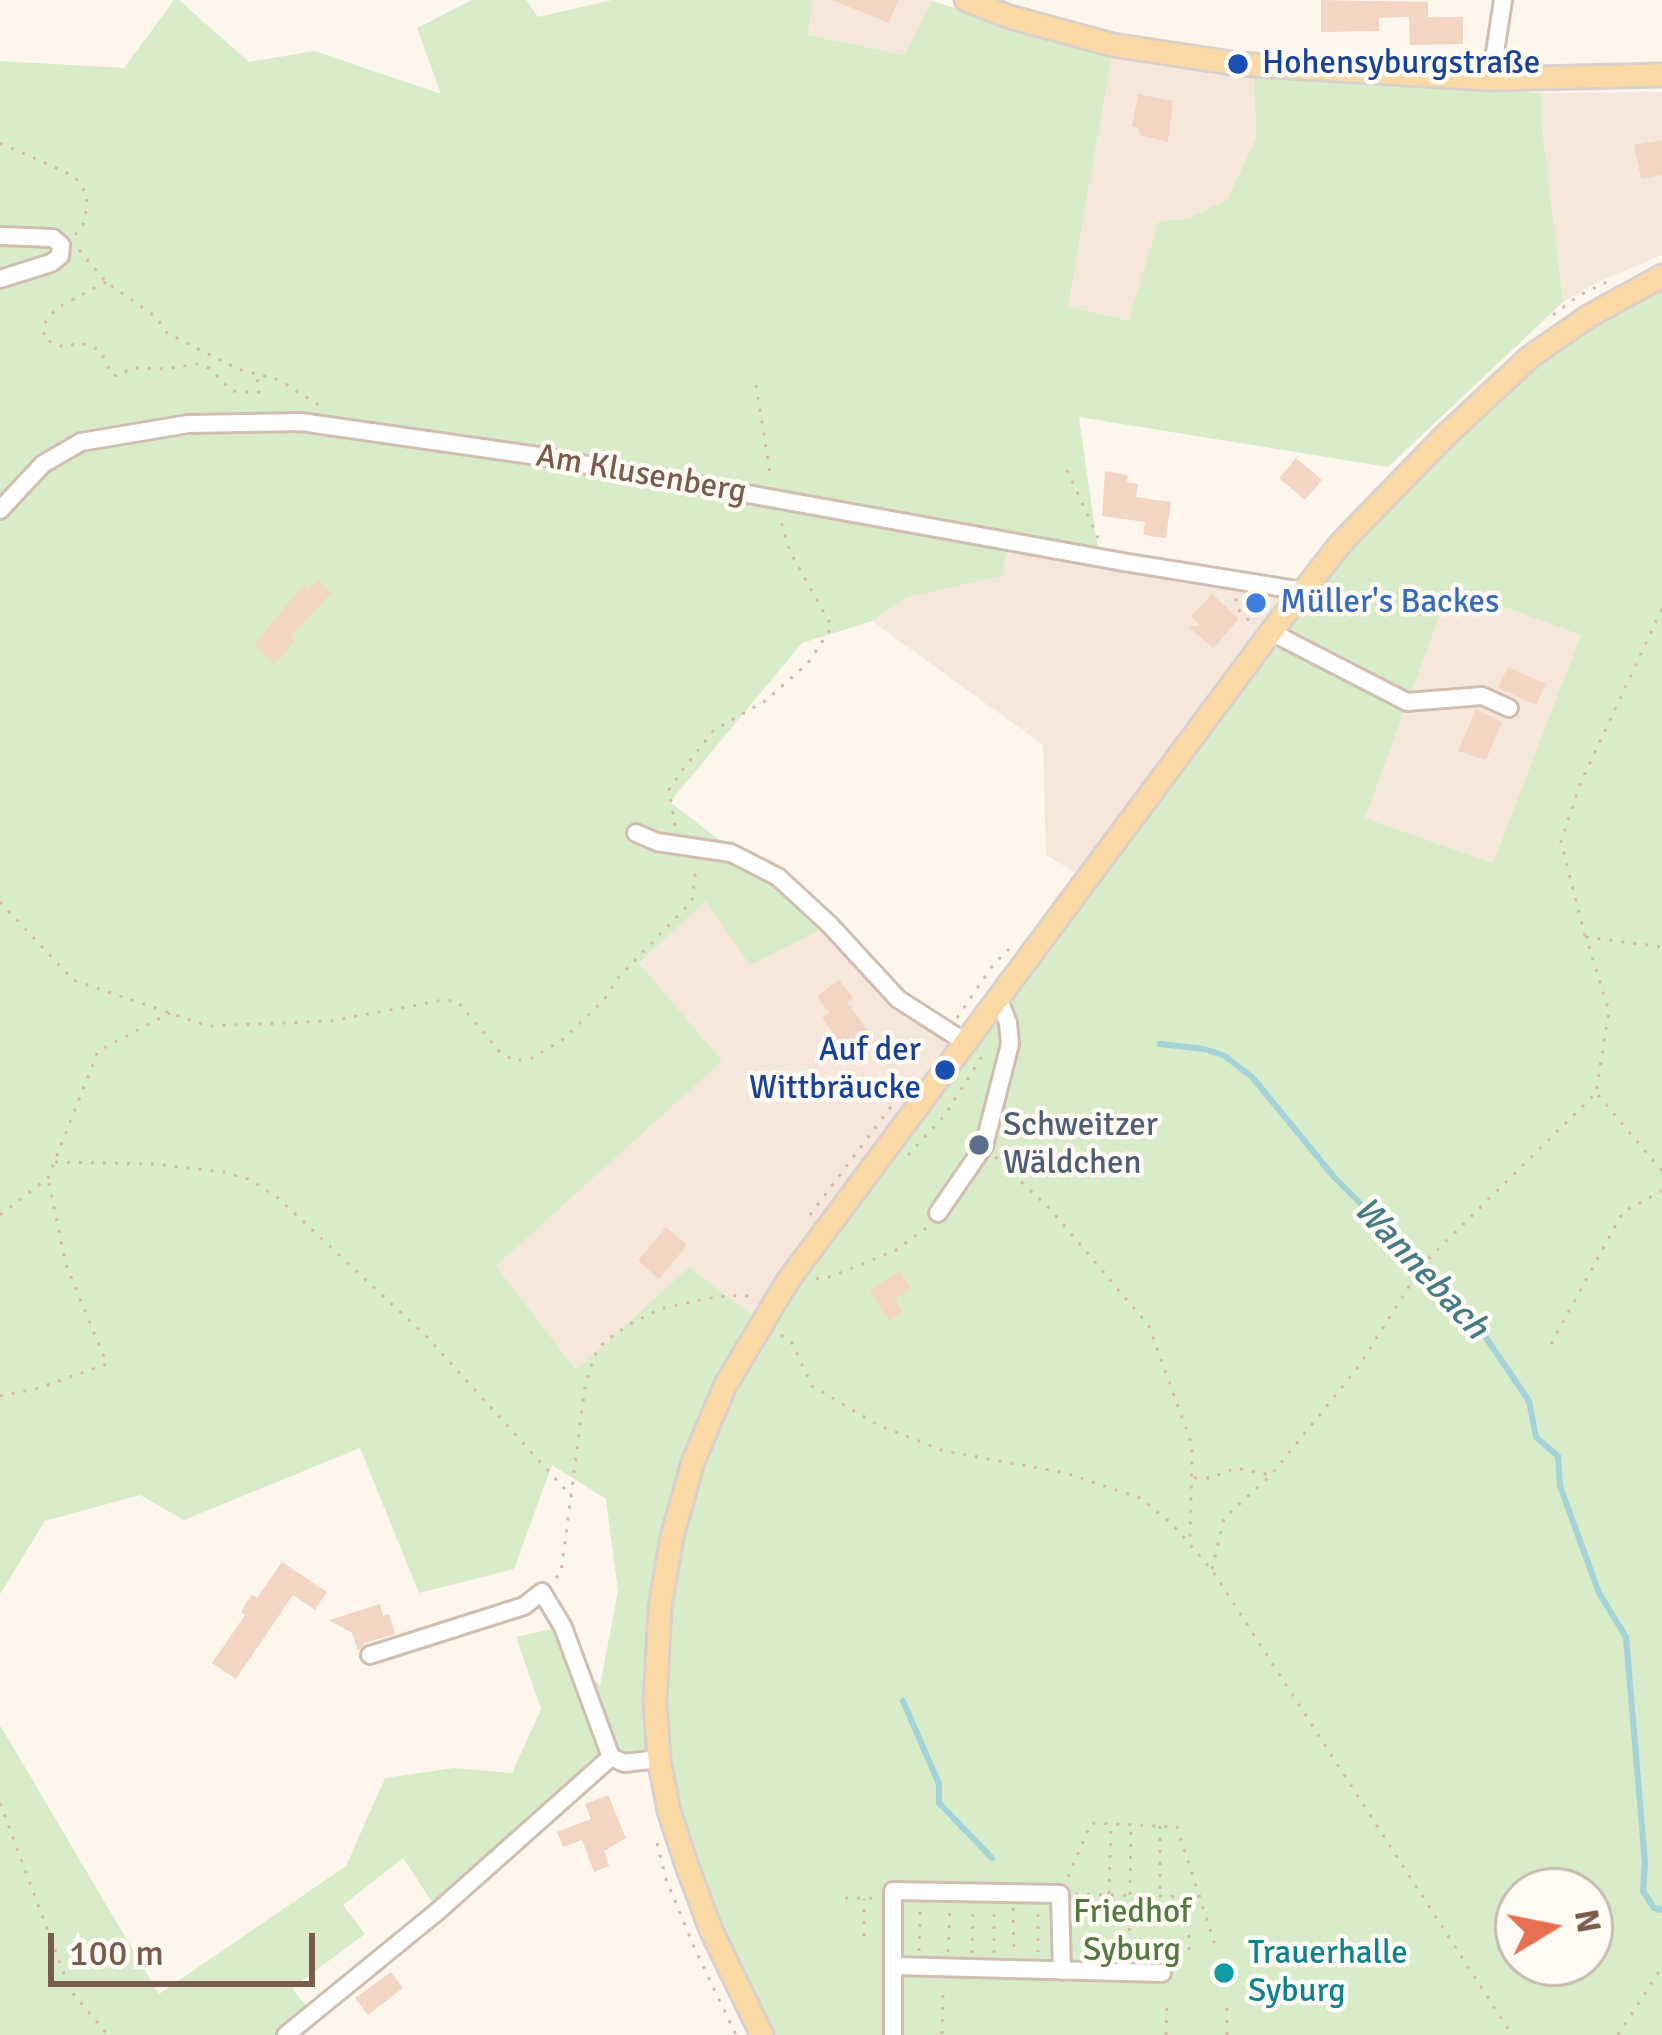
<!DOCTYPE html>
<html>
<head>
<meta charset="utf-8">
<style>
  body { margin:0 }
  #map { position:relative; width:1662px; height:2035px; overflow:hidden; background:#fdf6ec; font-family:Signika,sans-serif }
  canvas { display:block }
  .north { position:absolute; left:1494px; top:1867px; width:120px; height:120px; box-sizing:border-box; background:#fffaf3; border:3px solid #cabbb1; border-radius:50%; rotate:80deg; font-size:33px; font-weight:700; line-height:48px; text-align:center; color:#7a5c4d }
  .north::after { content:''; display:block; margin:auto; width:42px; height:54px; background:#e76f51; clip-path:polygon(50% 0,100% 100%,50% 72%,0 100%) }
  .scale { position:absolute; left:48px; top:1933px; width:267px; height:54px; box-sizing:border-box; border:6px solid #7a5c4d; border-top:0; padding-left:15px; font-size:36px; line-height:42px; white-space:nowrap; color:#7a5c4d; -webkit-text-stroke:9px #fffaf3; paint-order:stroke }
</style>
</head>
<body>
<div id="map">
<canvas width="1662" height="2035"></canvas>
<div class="north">N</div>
<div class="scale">100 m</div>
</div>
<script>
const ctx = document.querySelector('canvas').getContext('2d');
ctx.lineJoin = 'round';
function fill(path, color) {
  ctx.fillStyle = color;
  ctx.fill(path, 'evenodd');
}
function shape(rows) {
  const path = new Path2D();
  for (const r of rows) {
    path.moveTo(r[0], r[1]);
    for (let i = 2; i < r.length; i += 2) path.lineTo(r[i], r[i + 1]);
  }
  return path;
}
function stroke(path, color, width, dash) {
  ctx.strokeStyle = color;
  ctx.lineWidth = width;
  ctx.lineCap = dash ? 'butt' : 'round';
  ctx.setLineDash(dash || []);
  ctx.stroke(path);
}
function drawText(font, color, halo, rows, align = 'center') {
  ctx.font = font + ' Signika,sans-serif';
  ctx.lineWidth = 9;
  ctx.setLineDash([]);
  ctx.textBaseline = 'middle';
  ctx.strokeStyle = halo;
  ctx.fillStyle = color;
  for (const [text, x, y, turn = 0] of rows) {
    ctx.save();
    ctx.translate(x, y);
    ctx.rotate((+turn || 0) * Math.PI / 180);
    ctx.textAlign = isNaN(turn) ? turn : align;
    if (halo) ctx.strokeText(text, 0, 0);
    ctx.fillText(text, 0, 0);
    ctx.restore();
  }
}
fill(shape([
  [811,0,930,0,932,1,906,55,807,35],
  [1112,55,1254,77,1256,138,1227,201,1189,218,1158,222,1130,320,1068,308],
  [1662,92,1662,255,1596,283,1563,302,1542,126,1542,93],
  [1010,539,1303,591,1086,880,1046,855,1043,745,872,621,906,597,1002,576],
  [1450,586,1582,634,1493,863,1365,818],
  [706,901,830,925,865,964,965,1042,760,1321,689,1267,576,1370,496,1266,721,1061,639,963]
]), '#f5e8da');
fill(shape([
  [174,0,179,0,249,62,315,51,441,94,417,28,472,0,526,0,538,17,612,0,811,0,808,35,905,55,932,1,1112,55,1068,307,1129,320,1158,222,1189,218,1227,200,1256,138,1254,77,1542,93,1542,126,1563,302,1388,467,1079,417,1099,557,1010,539,1002,576,907,597,872,621,802,643,670,802,830,925,750,965,706,901,639,963,722,1061,496,1266,576,1370,689,1267,760,1321,1271,632,1497,385,1662,276,1662,2035,762,2035,711,1930,659,1760,611,1757,438,1911,403,1858,343,1905,365,1934,292,1988,312,2014,286,2035,0,2035,0,1725,159,1994,346,1866,385,1778,454,1768,512,1773,541,1709,516,1637,552,1629,600,1686,618,1591,606,1499,552,1465,514,1569,419,1593,360,1448,184,1520,140,1495,45,1521,0,1594,0,61,124,68],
  [1450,587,1581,635,1493,863,1365,818],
  [1518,1891,1590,1891,1590,1963,1518,1963]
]), '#d8ecc9');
stroke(shape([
  [1160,1044,1204,1049,1225,1056,1253,1078,1334,1177,1468,1311,1529,1401,1536,1437,1558,1456,1560,1486,1599,1593,1626,1637,1645,1863,1643,1891,1654,1908,1662,1910],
  [903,1701,939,1784,939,1803,992,1858]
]), '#a5d3da', 6);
fill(shape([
  [832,0,898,0,889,23],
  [1321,0,1428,2,1428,17,1463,17,1463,44,1410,45,1409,17,1379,18,1379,31,1321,32],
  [1138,94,1173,101,1168,142,1140,135,1137,127,1132,127],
  [1662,140,1662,175,1641,179,1634,145],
  [1296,458,1322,480,1305,500,1279,478],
  [1105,471,1128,475,1127,482,1138,484,1136,497,1171,502,1166,538,1143,535,1145,522,1102,516],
  [318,580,331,593,291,637,295,641,274,665,254,645,304,584,309,589],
  [1212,594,1239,619,1213,648,1189,627,1200,625,1191,616],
  [1508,667,1546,684,1536,705,1498,688],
  [1476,709,1502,722,1486,760,1458,751],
  [839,980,853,998,847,1002,868,1031,844,1048,822,1018,829,1013,817,996],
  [666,1227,687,1245,659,1279,638,1261],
  [900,1271,911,1289,895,1299,903,1312,889,1321,869,1290],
  [282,1562,327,1592,315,1610,293,1595,236,1679,212,1663,245,1615,241,1612,246,1603,252,1595,257,1598],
  [380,1604,383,1616,389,1614,395,1634,365,1643,358,1651,352,1633,329,1620],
  [608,1795,626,1838,604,1851,609,1866,594,1872,582,1840,563,1847,557,1832,591,1819,585,1804],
  [391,1972,403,1988,368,2015,355,1998]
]), '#f3d5c3');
const minor = shape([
  [1491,79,1503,0],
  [0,236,53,238,61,245,60,256,51,263,0,279],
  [0,510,43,464,81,442,188,424,301,422,538,456,1123,562,1303,591],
  [1271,632,1407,702,1482,696,1509,708],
  [636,833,657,842,731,853,778,877,830,925,898,999,965,1042],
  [938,1213,984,1146,1010,1044,1008,1023,998,997],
  [370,1655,524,1606,542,1592,563,1627,611,1757],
  [894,1966,1162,1973],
  [286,2035,438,1911,611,1757,624,1763,659,1759],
  [893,2035,893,1891,1060,1894,1062,1971]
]);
const major = shape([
  [966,0,1010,17,1113,45,1238,64,1491,79,1662,75],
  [762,2035,711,1930,686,1863,669,1811,659,1759,655,1703,660,1607,672,1537,693,1462,725,1386,787,1282,1271,632,1341,543,1444,437,1530,357,1589,316,1662,276]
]);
stroke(minor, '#d1beb0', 22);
stroke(major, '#dad1cd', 27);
stroke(shape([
  [0,143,74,176,86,193,87,207,83,225,74,236],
  [79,250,106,282,156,317,167,333,238,369,279,380,322,407],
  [106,282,57,308,44,324,44,339,64,347,80,343,100,350,112,375,118,376,132,368,164,369,196,364,209,368,232,391,256,393,259,392,257,377],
  [1553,315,1578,296,1611,280],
  [756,385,771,479],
  [1067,470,1098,538],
  [1236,598,1238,609,1253,625],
  [675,826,669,790,684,768,714,730,765,701,808,663,832,627,790,552,780,517],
  [0,902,73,980,208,1026,330,1021,444,1000,458,1002,500,1052,515,1061,532,1058,562,1040,604,1000,617,979,692,901,696,867],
  [1585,936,1561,842,1580,784,1662,609],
  [957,1018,993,965,1009,949],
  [1598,1095,1662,1171],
  [908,1155,945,1115,984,1053],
  [995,1157,1050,1209,1149,1326,1192,1445,1190,1542],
  [55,1162,154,1164,223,1172,248,1179,276,1196,427,1337,572,1497],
  [0,1215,48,1178,98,1051,170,1013],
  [810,1215,905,1088],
  [816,1279,833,1276,896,1250,926,1228],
  [781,1335,792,1343,812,1386,878,1425,944,1451,1066,1473,1140,1498,1171,1523,1212,1570,1512,2035],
  [1551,1344,1623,1212,1662,1191],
  [0,1396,39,1388,107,1364,66,1265,48,1178],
  [1194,1478,1210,1478,1236,1468,1271,1475],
  [1212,1569,1224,1518,1271,1475,1359,1366,1423,1264,1596,1093,1609,1011,1586,937,1662,947],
  [556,1578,561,1573,585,1387,594,1356,604,1342,630,1324,660,1309,709,1298,741,1295,754,1297],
  [0,1803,70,1990,108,2035],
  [1160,1826,1160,1894],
  [657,1843,666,1879,694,1947,736,2035],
  [1068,1877,1091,1823,1177,1827,1217,1951],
  [1075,1894,1199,1897],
  [1109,1894,1111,1826],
  [845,1898,873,1898],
  [1013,1908,1014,1953],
  [1038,1914,1038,1952],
  [864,1936,864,1899],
  [1189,1950,1189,1898],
  [919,1951,920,1912],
  [948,1952,950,1907],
  [972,1953,973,1908],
  [994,1953,994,1908],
  [1129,1955,1131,1827],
  [942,2034,943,1988],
  [1166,2035,1167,2000],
  [1227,2035,1227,2002],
  [1618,2035,1662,1967]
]), '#d9b8a5', 3, [3, 9]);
stroke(minor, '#fff', 16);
stroke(major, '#fbd9a5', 21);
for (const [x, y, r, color] of [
  [1238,64,12,"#1a4fb4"],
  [1256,603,12,"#3f7fe0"],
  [945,1070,12,"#1a4fb4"],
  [979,1145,12,"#5c6f8a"],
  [1224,1973,12,"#0f9aa8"]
]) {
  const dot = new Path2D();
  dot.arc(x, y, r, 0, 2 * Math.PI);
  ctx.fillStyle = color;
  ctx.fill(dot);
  stroke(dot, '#fffaf3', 4.5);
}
drawText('33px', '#164399', '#fffaf3', [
  ["Hohensyburgstraße",1262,64],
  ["Auf der",921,1051,"right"],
  ["Wittbräucke",921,1089,"right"]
], 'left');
drawText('33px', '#7a5c4d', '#fffaf3', [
  ["Am Klusenberg",641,475,10]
]);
drawText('33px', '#366cbe', '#fffaf3', [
  ["Müller's Backes",1280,603]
], 'left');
drawText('33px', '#4e5e75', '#fffaf3', [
  ["Schweitzer",1003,1126],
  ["Wäldchen",1003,1164]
], 'left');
drawText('33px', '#537a41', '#fffaf3', [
  ["Friedhof",1132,1913],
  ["Syburg",1132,1951]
]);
drawText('33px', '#0d838f', '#fffaf3', [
  ["Trauerhalle",1248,1954],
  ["Syburg",1248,1992]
], 'left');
drawText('italic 36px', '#437c86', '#fffaf3', [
  ["Wannebach",1420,1269,47]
]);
</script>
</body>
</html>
